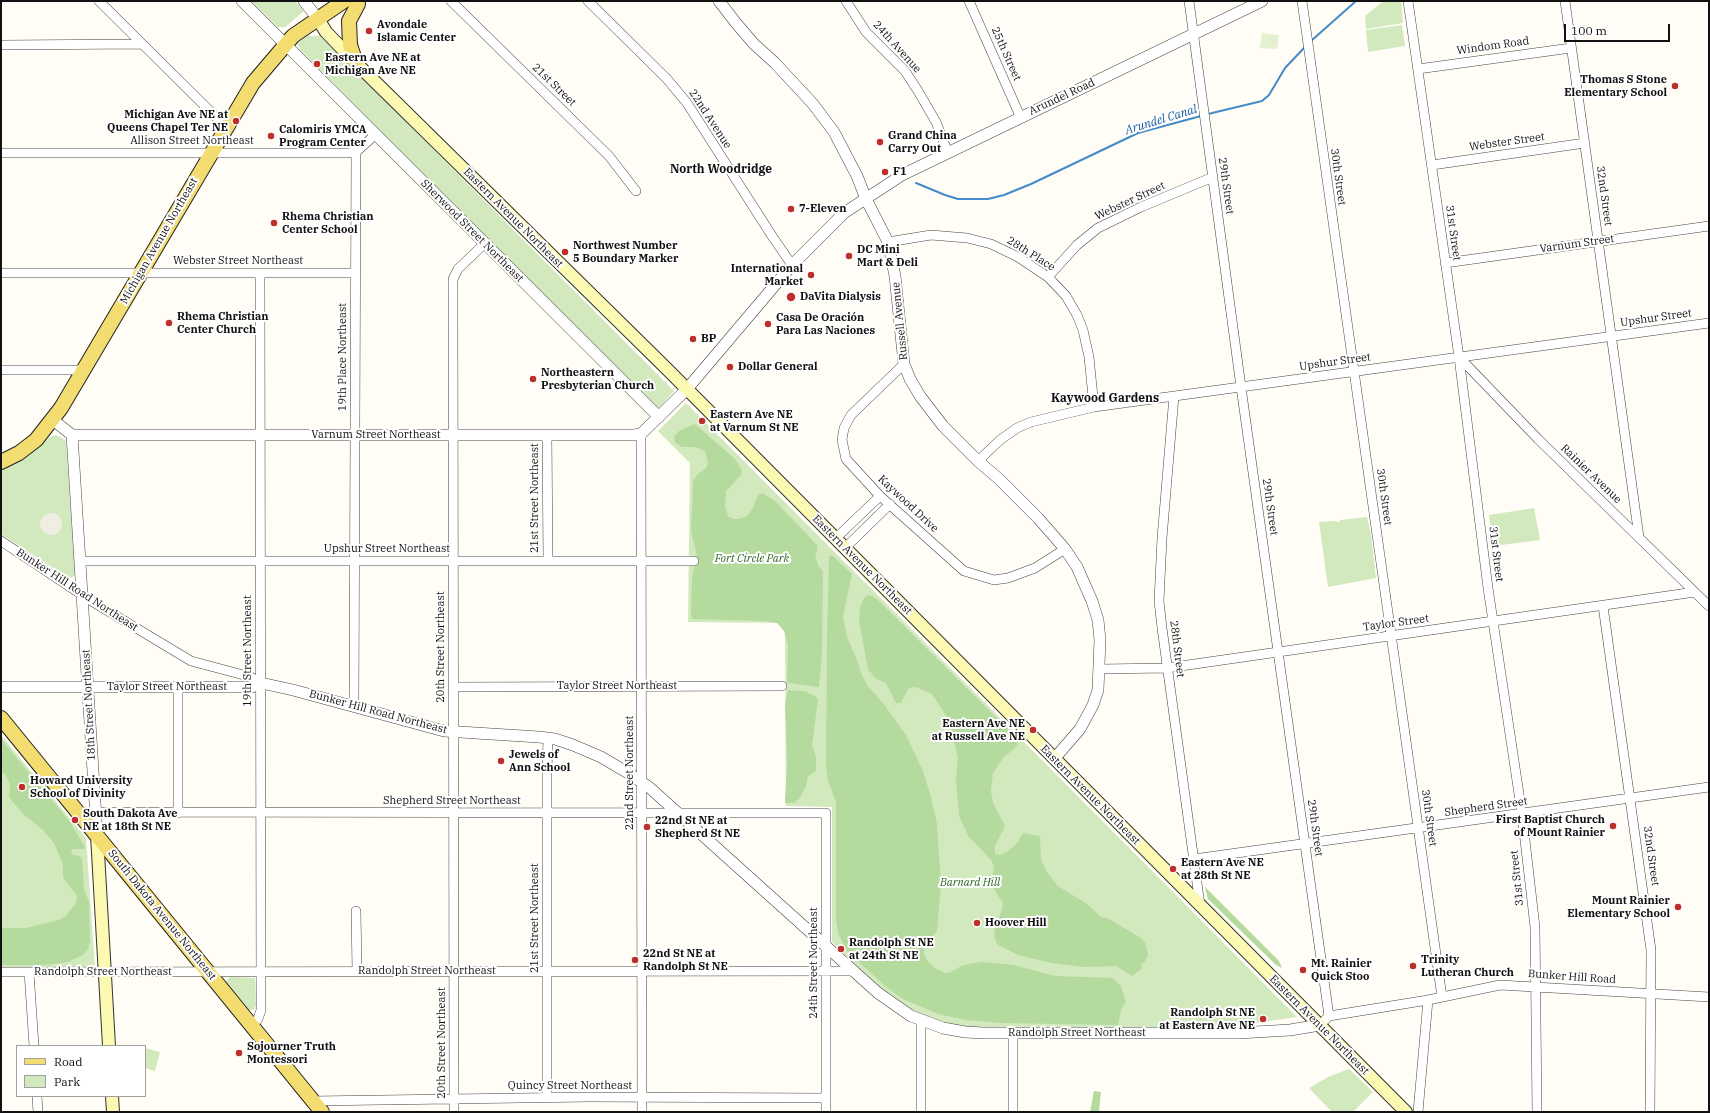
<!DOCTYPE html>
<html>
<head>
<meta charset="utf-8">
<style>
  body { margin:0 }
  #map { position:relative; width:1710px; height:1113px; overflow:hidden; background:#fffdf5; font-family:"IBM Plex Serif",serif }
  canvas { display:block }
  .frame { position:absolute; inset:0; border:2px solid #111; pointer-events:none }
  .legend { position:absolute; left:16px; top:1045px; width:130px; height:52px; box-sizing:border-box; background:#fff; border:1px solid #a0a0a0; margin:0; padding:5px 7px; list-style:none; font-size:12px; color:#111 }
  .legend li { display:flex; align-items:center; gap:8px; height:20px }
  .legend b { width:20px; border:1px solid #a0a0a0 }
  .scale { position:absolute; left:1564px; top:24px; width:106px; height:18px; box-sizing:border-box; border:2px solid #111; border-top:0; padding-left:5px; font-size:12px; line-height:14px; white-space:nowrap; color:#111; -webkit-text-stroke:3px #fff; paint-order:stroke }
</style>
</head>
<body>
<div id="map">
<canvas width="1710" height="1113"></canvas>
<div class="frame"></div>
<ul class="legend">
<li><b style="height:5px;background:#f4dd70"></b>Road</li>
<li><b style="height:11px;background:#d2e9be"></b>Park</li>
</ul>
<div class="scale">100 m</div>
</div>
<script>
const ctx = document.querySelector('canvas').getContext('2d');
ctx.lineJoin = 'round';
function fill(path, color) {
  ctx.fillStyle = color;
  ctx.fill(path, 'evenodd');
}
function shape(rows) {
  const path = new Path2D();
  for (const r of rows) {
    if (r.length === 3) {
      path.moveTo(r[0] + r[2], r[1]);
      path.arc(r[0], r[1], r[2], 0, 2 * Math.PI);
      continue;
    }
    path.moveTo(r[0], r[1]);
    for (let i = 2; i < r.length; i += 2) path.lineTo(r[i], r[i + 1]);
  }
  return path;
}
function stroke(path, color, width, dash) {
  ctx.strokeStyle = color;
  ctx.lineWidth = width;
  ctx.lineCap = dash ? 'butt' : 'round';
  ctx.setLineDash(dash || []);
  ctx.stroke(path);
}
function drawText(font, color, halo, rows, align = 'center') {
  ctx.font = font + ' "IBM Plex Serif",serif';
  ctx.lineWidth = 4;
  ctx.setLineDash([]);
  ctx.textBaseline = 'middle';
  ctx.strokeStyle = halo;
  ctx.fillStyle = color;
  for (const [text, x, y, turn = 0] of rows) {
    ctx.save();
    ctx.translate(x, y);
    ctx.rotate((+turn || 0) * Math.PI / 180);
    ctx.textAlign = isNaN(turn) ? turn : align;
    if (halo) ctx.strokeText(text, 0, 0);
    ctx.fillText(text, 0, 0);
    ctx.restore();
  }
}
fill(shape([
  [251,1,295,1,304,11,285,27,278,27],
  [1383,1,1401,1,1403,23,1366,29,1365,16],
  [1402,25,1405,46,1368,52,1366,30],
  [307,36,320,36,674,391,658,409,451,203,301,50,297,44],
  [686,403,1019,737,1297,1017,1241,1025,1207,1028,983,1028,957,1026,922,1015,893,998,867,976,832,942,832,807,786,806,785,623,688,622,690,463,658,431],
  [56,435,62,438,66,441,75,575,70,579,1,534,1,469,29,455,50,437],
  [1534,508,1540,540,1493,546,1489,515],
  [1367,517,1371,535,1376,578,1328,587,1319,522,1336,521,1337,522,1340,522,1340,520],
  [1,735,86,838,95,967,1,968],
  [1654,838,1656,864,1647,865,1644,840],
  [230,977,255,978,256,1006,253,1010,248,1010,227,984,226,981],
  [145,1048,160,1052,155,1071,145,1068],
  [1349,1069,1373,1092,1353,1112,1332,1112,1309,1088,1328,1077]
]), '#d2e9be');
fill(shape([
  [694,424,696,425,734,458,742,470,741,475,726,491,725,507,728,516,734,519,739,519,747,516,753,508,758,495,762,493,774,500,817,545,817,552,815,554,818,565,823,571,822,655,819,687,787,683,788,646,784,631,777,623,764,621,692,619,691,614,692,578,697,555,691,532,693,481,697,475,707,467,708,462,705,451,696,447,682,447,675,442,674,437,679,431],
  [832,555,852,574,843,616,847,637,857,660,861,673,867,685,883,703,906,735,923,771,931,797,937,824,941,885,937,931,933,936,924,941,923,943,924,954,928,962,935,968,945,973,951,972,963,965,982,962,1014,965,1055,976,1113,978,1121,986,1126,1002,1121,1010,1118,1025,1002,1023,966,1020,938,1014,903,999,885,986,846,950,838,933,836,920,836,802,828,781,826,766,827,636,829,560,829,556],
  [867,595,872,596,877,599,1018,739,1017,746,1003,758,993,773,991,791,993,803,1005,826,995,846,995,854,1000,855,1008,851,1017,843,1023,833,1039,836,1040,838,1041,860,1047,872,1058,886,1087,904,1101,917,1107,918,1138,936,1145,942,1148,955,1145,961,1141,965,1142,968,1139,971,1132,976,1116,966,1084,967,1051,963,1018,955,997,944,994,936,995,927,1002,910,1003,903,995,891,992,884,992,876,994,869,992,861,969,837,959,816,956,779,958,757,947,717,932,694,916,687,909,688,902,701,901,703,896,703,886,683,875,678,868,669,859,621,860,608,863,600],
  [788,690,804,691,815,696,818,700,812,745,816,757,816,771,808,776,806,786,799,799,794,803,785,803,785,801,787,764,785,703],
  [1,739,70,822,85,847,85,849,72,849,71,853,74,855,80,856,82,859,84,889,89,902,90,942,88,949,83,955,68,962,47,965,1,965,1,928,26,928,59,920,65,917,76,903,77,896,63,877,63,864,54,843,43,830,23,814,9,797,10,784,5,774,1,771],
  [1205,887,1279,961,1282,968,1276,965,1208,899],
  [1094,1091,1101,1092,1099,1112,1090,1112]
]), '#b5da9e');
fill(shape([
  [1262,33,1279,35,1277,49,1260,48]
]), '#e3f1d0');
fill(shape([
  [51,524,11]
]), '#f0eee2');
stroke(shape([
  [1311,41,1356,1],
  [1208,114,1262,101,1269,95,1285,68,1305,47],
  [916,183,945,195,958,199,988,199,1004,195,1031,184,1138,133,1201,116]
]), '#448bca', 2);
const minor = shape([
  [99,1,226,127],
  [451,1,609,156,636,191],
  [588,1,667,79,687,103,772,236,792,265],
  [846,1,866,32,905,71,918,91,936,122,948,153],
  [969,1,1020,116],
  [1189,1,1241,387,1329,1016],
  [1302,1,1442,997],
  [1408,1,1459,357,1488,588,1522,814,1529,875,1535,927,1537,1112],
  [1565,1,1639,537],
  [1,45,142,44],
  [1418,69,1571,48],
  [1,153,347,153,356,152,376,134],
  [1432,165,1585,143],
  [888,242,931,235,967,238,991,244,1018,257,1048,277,1066,296,1077,315,1083,330,1089,357,1094,407],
  [1445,263,1709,226],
  [1,273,355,273],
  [1048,277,1077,245,1098,228,1141,207,1213,177],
  [1459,357,1538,439,1709,606],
  [904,364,851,415,844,428,842,440,846,459,880,496,964,571,994,580,1008,578,1035,568,1065,549],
  [1,370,84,370],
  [1174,396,1162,538,1159,601,1162,628,1200,905],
  [641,434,642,1112],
  [547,435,548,561],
  [978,461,1000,440,1017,428,1031,422,1094,407,1709,323],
  [835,539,880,496],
  [1,541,93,602,191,661,251,677,261,683],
  [845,548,890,504],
  [80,561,694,561],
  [1603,606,1651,950,1650,1112],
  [1100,669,1167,668,1695,592],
  [453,687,782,686],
  [354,707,356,152],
  [178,813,178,687],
  [79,814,84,812,826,813,826,1112],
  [1194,859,1709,787],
  [356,911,357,971],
  [1,972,853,971],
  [29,972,34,1046],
  [1325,1020,1329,1016,1428,1000,1500,985,1709,997],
  [251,1025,258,1019,261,1010,260,273],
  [1013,1033,1013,1112],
  [37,1096,38,1112],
  [547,1098,547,773,548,738],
  [313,1101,589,1097,826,1098],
  [454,1112,453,279,458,269,485,243],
  [921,1112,921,1021],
  [1418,1112,1428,1000]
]);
const tertiary = shape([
  [242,1,659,417],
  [304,1,318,19],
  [719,1,736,23,754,44,775,63,813,104,834,132,857,176,866,199,888,242,895,276,904,364,910,379,920,396,943,426,978,461,999,479,1038,518,1065,549,1077,567,1092,601,1098,620,1100,640,1098,690,1093,705,1080,729,1054,759],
  [53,420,72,435,634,435,641,434,687,389,792,265,844,213,902,175,1262,1],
  [72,435,97,835],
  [1,687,252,687,261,683,293,690,444,731,539,737,555,739,573,745,601,757,630,774,650,788,878,993,911,1016,943,1028,965,1032,983,1033,1238,1033,1290,1030,1320,1025]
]);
const secondary = shape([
  [318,19,326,32,356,63,669,371,1406,1112],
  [97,835,109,1046],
  [112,1096,113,1112]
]);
const primary = shape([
  [356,63,350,45,349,21,358,4],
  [1,462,19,453,36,440,61,408,253,83,293,36,344,1],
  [1,718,322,1112]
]);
stroke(minor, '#444', 10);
stroke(tertiary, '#444', 12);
stroke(secondary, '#333', 14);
stroke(primary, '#222', 16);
stroke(minor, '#fff', 9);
stroke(tertiary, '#fff', 11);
stroke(secondary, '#fcf9b2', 12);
stroke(primary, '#f4dd70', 14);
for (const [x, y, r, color] of [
  [369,31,4,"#be2f2c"],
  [317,64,4,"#be2f2c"],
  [1675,86,4,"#be2f2c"],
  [236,121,4,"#be2f2c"],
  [271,136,4,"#be2f2c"],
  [880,142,4,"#be2f2c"],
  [885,172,4,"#be2f2c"],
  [791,209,4,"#be2f2c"],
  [274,223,4,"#be2f2c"],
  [565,252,4,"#be2f2c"],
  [849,256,4,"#be2f2c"],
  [811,275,4,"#be2f2c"],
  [791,297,5,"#be2f2c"],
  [169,323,4,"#be2f2c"],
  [768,324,4,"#be2f2c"],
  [693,339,4,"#be2f2c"],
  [730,367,4,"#be2f2c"],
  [533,379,4,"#be2f2c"],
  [702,421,4,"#be2f2c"],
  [1033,730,4,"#be2f2c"],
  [501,761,4,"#be2f2c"],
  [22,787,4,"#be2f2c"],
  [75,820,4,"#be2f2c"],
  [1613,826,4,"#be2f2c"],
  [647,827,4,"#be2f2c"],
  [1173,869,4,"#be2f2c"],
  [1678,907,4,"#be2f2c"],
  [977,923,4,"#be2f2c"],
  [841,949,4,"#be2f2c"],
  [635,960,4,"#be2f2c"],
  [1413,966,4,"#be2f2c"],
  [1303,970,4,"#be2f2c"],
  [1263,1019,4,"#be2f2c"],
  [239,1053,4,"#be2f2c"]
]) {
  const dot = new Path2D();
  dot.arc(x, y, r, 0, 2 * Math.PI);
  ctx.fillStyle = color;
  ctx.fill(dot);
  stroke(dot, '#fff', 1.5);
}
drawText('bold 11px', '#111', '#fff', [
  ["Avondale",377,25],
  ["Islamic Center",377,38],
  ["Eastern Ave NE at",325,58],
  ["Michigan Ave NE",325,71],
  ["Thomas S Stone",1667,80,"right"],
  ["Elementary School",1667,93,"right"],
  ["Michigan Ave NE at",228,115,"right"],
  ["Queens Chapel Ter NE",228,128,"right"],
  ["Calomiris YMCA",279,130],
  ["Program Center",279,143],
  ["Grand China",888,136],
  ["Carry Out",888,149],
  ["F1",893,172],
  ["7-Eleven",799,209],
  ["Rhema Christian",282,217],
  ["Center School",282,230],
  ["Northwest Number",573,246],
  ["5 Boundary Marker",573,259],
  ["DC Mini",857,250],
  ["Mart & Deli",857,263],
  ["International",803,269,"right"],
  ["Market",803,282,"right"],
  ["DaVita Dialysis",800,297],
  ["Rhema Christian",177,317],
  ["Center Church",177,330],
  ["Casa De Oración",776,318],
  ["Para Las Naciones",776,331],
  ["BP",701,339],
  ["Dollar General",738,367],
  ["Northeastern",541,373],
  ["Presbyterian Church",541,386],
  ["Eastern Ave NE",710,415],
  ["at Varnum St NE",710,428],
  ["Eastern Ave NE",1025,724,"right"],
  ["at Russell Ave NE",1025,737,"right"],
  ["Jewels of",509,755],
  ["Ann School",509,768],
  ["Howard University",30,781],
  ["School of Divinity",30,794],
  ["South Dakota Ave",83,814],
  ["NE at 18th St NE",83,827],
  ["First Baptist Church",1605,820,"right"],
  ["of Mount Rainier",1605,833,"right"],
  ["22nd St NE at",655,821],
  ["Shepherd St NE",655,834],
  ["Eastern Ave NE",1181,863],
  ["at 28th St NE",1181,876],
  ["Mount Rainier",1670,901,"right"],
  ["Elementary School",1670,914,"right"],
  ["Hoover Hill",985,923],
  ["Randolph St NE",849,943],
  ["at 24th St NE",849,956],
  ["22nd St NE at",643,954],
  ["Randolph St NE",643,967],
  ["Trinity",1421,960],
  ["Lutheran Church",1421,973],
  ["Mt. Rainier",1311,964],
  ["Quick Stoo",1311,977],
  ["Randolph St NE",1255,1013,"right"],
  ["at Eastern Ave NE",1255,1026,"right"],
  ["Sojourner Truth",247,1047],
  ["Montessori",247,1060]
], 'left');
drawText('11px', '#111', '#fff', [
  ["Windom Road",1493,46,-8],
  ["24th Avenue",897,47,48],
  ["25th Street",1006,54,66],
  ["21st Street",554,85,44],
  ["Arundel Road",1062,97,-25],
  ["22nd Avenue",710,119,57],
  ["Allison Street Northeast",192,141],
  ["Webster Street",1507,142,-8],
  ["30th Street",1338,177,82],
  ["29th Street",1226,186,82],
  ["32nd Street",1604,196,82],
  ["Webster Street",1130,201,-25],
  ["Eastern Avenue Northeast",513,218,45],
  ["Sherwood Street Northeast",472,231,45],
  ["31st Street",1453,233,82],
  ["Michigan Avenue Northeast",159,241,-60],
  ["Varnum Street",1577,244,-8],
  ["28th Place",1031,254,32],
  ["Webster Street Northeast",238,261],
  ["Upshur Street",1656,318,-8],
  ["Russell Avenue",900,321,-96],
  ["19th Place Northeast",343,357,-90],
  ["Upshur Street",1335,362,-8],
  ["Varnum Street Northeast",376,435],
  ["Rainier Avenue",1591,474,44],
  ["30th Street",1384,497,82],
  ["21st Street Northeast",535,498,-90],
  ["Kaywood Drive",908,504,43],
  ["29th Street",1270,507,82],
  ["Upshur Street Northeast",387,549],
  ["31st Street",1496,554,83],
  ["Eastern Avenue Northeast",862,565,45],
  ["Bunker Hill Road Northeast",77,590,33],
  ["Taylor Street",1396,623,-8],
  ["20th Street Northeast",441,647,-90],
  ["28th Street",1177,649,83],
  ["19th Street Northeast",248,651,-90],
  ["Taylor Street Northeast",617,686],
  ["Taylor Street Northeast",167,687],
  ["18th Street Northeast",89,705,-93],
  ["Bunker Hill Road Northeast",378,712,15],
  ["22nd Street Northeast",630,773,-90],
  ["Eastern Avenue Northeast",1090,795,45],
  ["Shepherd Street Northeast",452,801],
  ["Shepherd Street",1486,807,-8],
  ["30th Street",1429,818,82],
  ["29th Street",1315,828,82],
  ["32nd Street",1651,856,82],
  ["31st Street",1517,878,-96],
  ["South Dakota Avenue Northeast",162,915,51],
  ["21st Street Northeast",535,918,-90],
  ["24th Street Northeast",814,963,-90],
  ["Randolph Street Northeast",427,971],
  ["Randolph Street Northeast",103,972],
  ["Bunker Hill Road",1572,977,4],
  ["Eastern Avenue Northeast",1319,1025,45],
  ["Randolph Street Northeast",1077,1033],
  ["20th Street Northeast",442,1043,-90],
  ["Quincy Street Northeast",570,1086]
]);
drawText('italic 11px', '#2b6822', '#fff', [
  ["Fort Circle Park",752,559],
  ["Barnard Hill",970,883]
]);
drawText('italic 12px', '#1c5ea0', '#fff', [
  ["Arundel Canal",1161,120,-17]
]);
drawText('bold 12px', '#111', '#fff', [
  ["North Woodridge",721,170],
  ["Kaywood Gardens",1105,399]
]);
</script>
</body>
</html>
